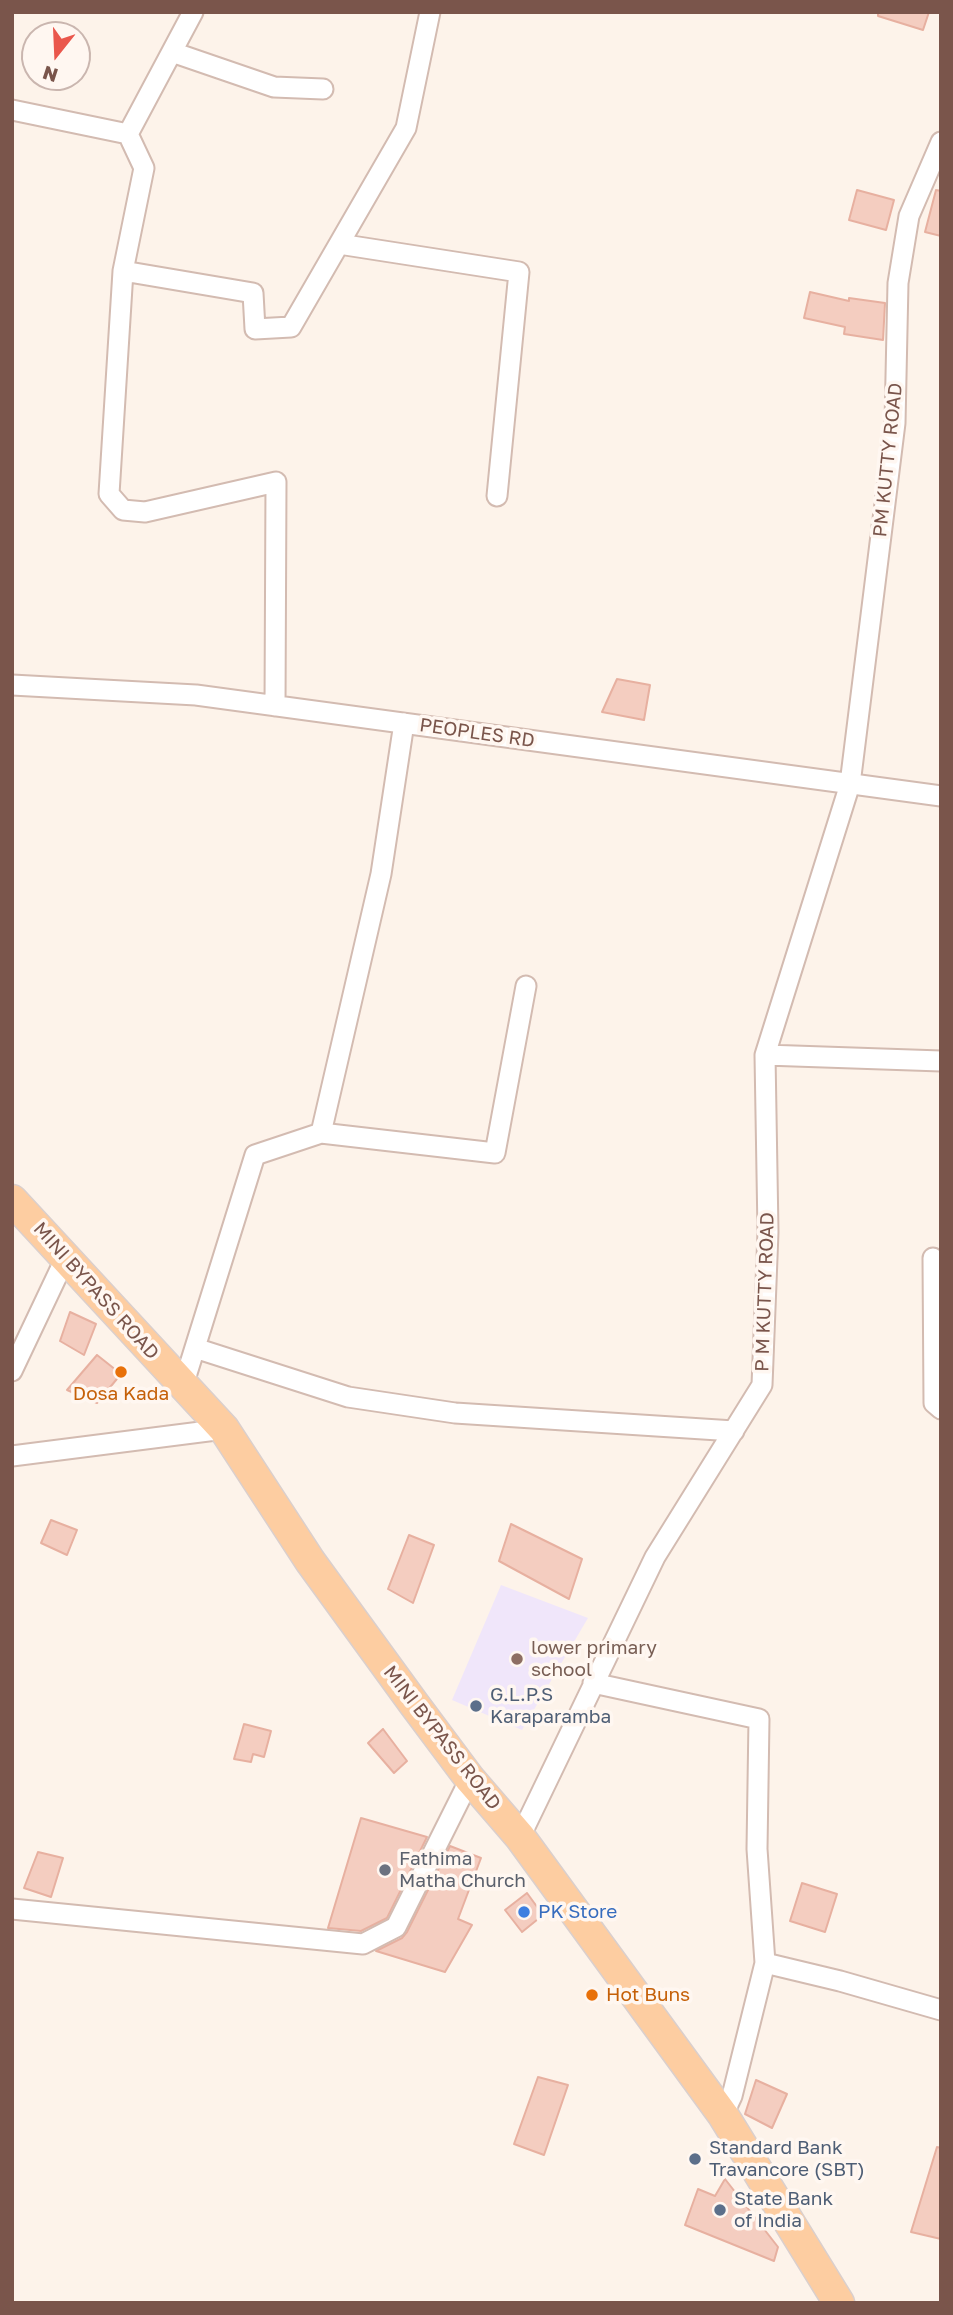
<!DOCTYPE html>
<html>
<head>
<meta charset="utf-8">
<style>
  body { margin:0 }
  #map { position:relative; width:953px; height:2315px; overflow:hidden; background:#fdf3ea; font-family:"Golos Text",sans-serif }
  canvas { display:block }
  .frame { position:absolute; inset:0; border:14px solid #7a554b; pointer-events:none }
  .north { position:absolute; left:21px; top:21px; width:70px; height:70px; box-sizing:border-box; background:#fff7f1; border:2px solid #cab6af; border-radius:50%; rotate:198deg; font-size:19px; font-weight:700; line-height:28px; text-align:center; color:#7a554b }
  .north::after { content:''; display:block; margin:auto; width:24px; height:32px; background:#ea574c; clip-path:polygon(50% 0,100% 100%,50% 72%,0 100%) }
</style>
</head>
<body>
<div id="map">
<canvas width="953" height="2315"></canvas>
<div class="frame"></div>
<div class="north">N</div>
</div>
<script>
const ctx = document.querySelector('canvas').getContext('2d');
ctx.lineJoin = 'round';
function fill(path, color) {
  ctx.fillStyle = color;
  ctx.fill(path, 'evenodd');
}
function shape(rows) {
  const path = new Path2D();
  for (const r of rows) {
    path.moveTo(r[0], r[1]);
    for (let i = 2; i < r.length; i += 2) path.lineTo(r[i], r[i + 1]);
  }
  return path;
}
function stroke(path, color, width, dash) {
  ctx.strokeStyle = color;
  ctx.lineWidth = width;
  ctx.lineCap = dash ? 'butt' : 'round';
  ctx.setLineDash(dash || []);
  ctx.stroke(path);
}
function drawText(font, color, halo, rows, align = 'center') {
  ctx.font = font + ' "Golos Text",sans-serif';
  ctx.lineWidth = 7;
  ctx.setLineDash([]);
  ctx.textBaseline = 'middle';
  ctx.strokeStyle = halo;
  ctx.fillStyle = color;
  for (const [text, x, y, turn = 0] of rows) {
    ctx.save();
    ctx.translate(x, y);
    ctx.rotate((+turn || 0) * Math.PI / 180);
    ctx.textAlign = isNaN(turn) ? turn : align;
    if (halo) ctx.strokeText(text, 0, 0);
    ctx.fillText(text, 0, 0);
    ctx.restore();
  }
}
fill(shape([
  [501,1585,588,1618,522,1730,452,1700]
]), '#f0e6fa');
const building = shape([
  [878,12,929,12,923,30,878,16,878,12],
  [857,190,894,200,886,230,849,220,857,190],
  [936,190,941,191,941,236,925,232,936,190],
  [810,292,849,301,849,298,885,303,883,340,844,334,845,327,804,318,810,292],
  [617,679,650,685,644,720,602,712,617,679],
  [70,1312,96,1324,84,1355,60,1341,70,1312],
  [97,1355,121,1374,97,1403,67,1390,97,1355],
  [51,1520,77,1530,67,1555,41,1543,51,1520],
  [511,1524,582,1559,569,1599,499,1561,511,1524],
  [409,1535,434,1545,413,1603,388,1589,409,1535],
  [244,1724,271,1731,264,1757,253,1754,251,1762,234,1759,244,1724],
  [383,1729,407,1761,394,1773,368,1743,383,1729],
  [361,1818,427,1837,387,1918,361,1931,328,1928,361,1818],
  [450,1846,481,1858,458,1919,472,1925,445,1972,376,1951,402,1938,407,1932,450,1846],
  [38,1852,63,1858,51,1897,24,1888,38,1852],
  [802,1883,837,1894,825,1932,790,1921,802,1883],
  [527,1893,543,1915,522,1932,505,1910,527,1893],
  [538,2077,568,2085,544,2155,514,2144,538,2077],
  [756,2080,787,2094,772,2128,745,2114,756,2080],
  [937,2147,941,2148,941,2239,911,2232,937,2147],
  [725,2179,778,2247,774,2261,685,2225,698,2189,715,2196,725,2179]
]);
fill(building, '#f4cdc0');
stroke(building, '#e7b0a0', 2);
const street = shape([
  [172,52,274,87,323,89],
  [12,110,128,134,193,12],
  [128,134,144,168,123,271,109,494,123,510,145,512,276,482,275,706],
  [339,244,519,272,497,496],
  [123,271,253,293,255,329,291,327,406,128,430,12],
  [12,685,196,695,941,796],
  [765,1055,941,1061],
  [321,1133,381,874,404,723],
  [933,1258,934,1403,941,1409],
  [195,1348,348,1397,455,1413,734,1431],
  [12,1371,66,1257],
  [183,1386,255,1155,321,1133,495,1153,526,986],
  [12,1456,224,1429],
  [593,1683,759,1719,757,1849,765,1963],
  [520,1837,655,1557,762,1385,768,1232,765,1055,850,784,895,423,898,283,909,216,941,142],
  [12,1909,363,1944,396,1927,470,1779],
  [723,2115,732,2096,765,1963,840,1981,941,2010]
]);
const primary = shape([
  [12,1200,224,1429,310,1561,414,1704,470,1779,520,1837,723,2115,839,2303]
]);
stroke(street, '#d3bbb1', 23);
stroke(primary, '#dacfcd', 33);
stroke(street, '#fff', 19);
stroke(primary, '#fdcda1', 30);
for (const [x, y, r, color] of [
  [121,1372,7,"#e8710a"],
  [517,1659,7,"#8d6e63"],
  [476,1706,7,"#5c6f8a"],
  [385,1870,7,"#6b7280"],
  [524,1912,7,"#3f7fe0"],
  [592,1995,7,"#e8710a"],
  [695,2159,7,"#5c6f8a"],
  [720,2210,7,"#5c6f8a"]
]) {
  const dot = new Path2D();
  dot.arc(x, y, r, 0, 2 * Math.PI);
  ctx.fillStyle = color;
  ctx.fill(dot);
  stroke(dot, '#fff7f1', 2.5);
}
drawText('19px', '#7a554b', '#fff7f1', [
  ["PM KUTTY ROAD",888,460,-84],
  ["PEOPLES RD",477,733,8],
  ["MINI BYPASS ROAD",96,1291,48],
  ["P M KUTTY ROAD",765,1292,-88],
  ["MINI BYPASS ROAD",442,1738,52]
]);
drawText('19px', '#c56008', '#fff7f1', [
  ["Dosa Kada",121,1394],
  ["Hot Buns",606,1995,"left"]
]);
drawText('19px', '#785e54', '#fff7f1', [
  ["lower primary",531,1648],
  ["school",531,1670]
], 'left');
drawText('19px', '#4e5e75', '#fff7f1', [
  ["G.L.P.S",490,1695],
  ["Karaparamba",490,1717],
  ["Standard Bank",709,2148],
  ["Travancore (SBT)",709,2170],
  ["State Bank",734,2199],
  ["of India",734,2221]
], 'left');
drawText('19px', '#5b616d', '#fff7f1', [
  ["Fathima",399,1859],
  ["Matha Church",399,1881]
], 'left');
drawText('19px', '#366cbe', '#fff7f1', [
  ["PK Store",538,1912]
], 'left');
</script>
</body>
</html>
